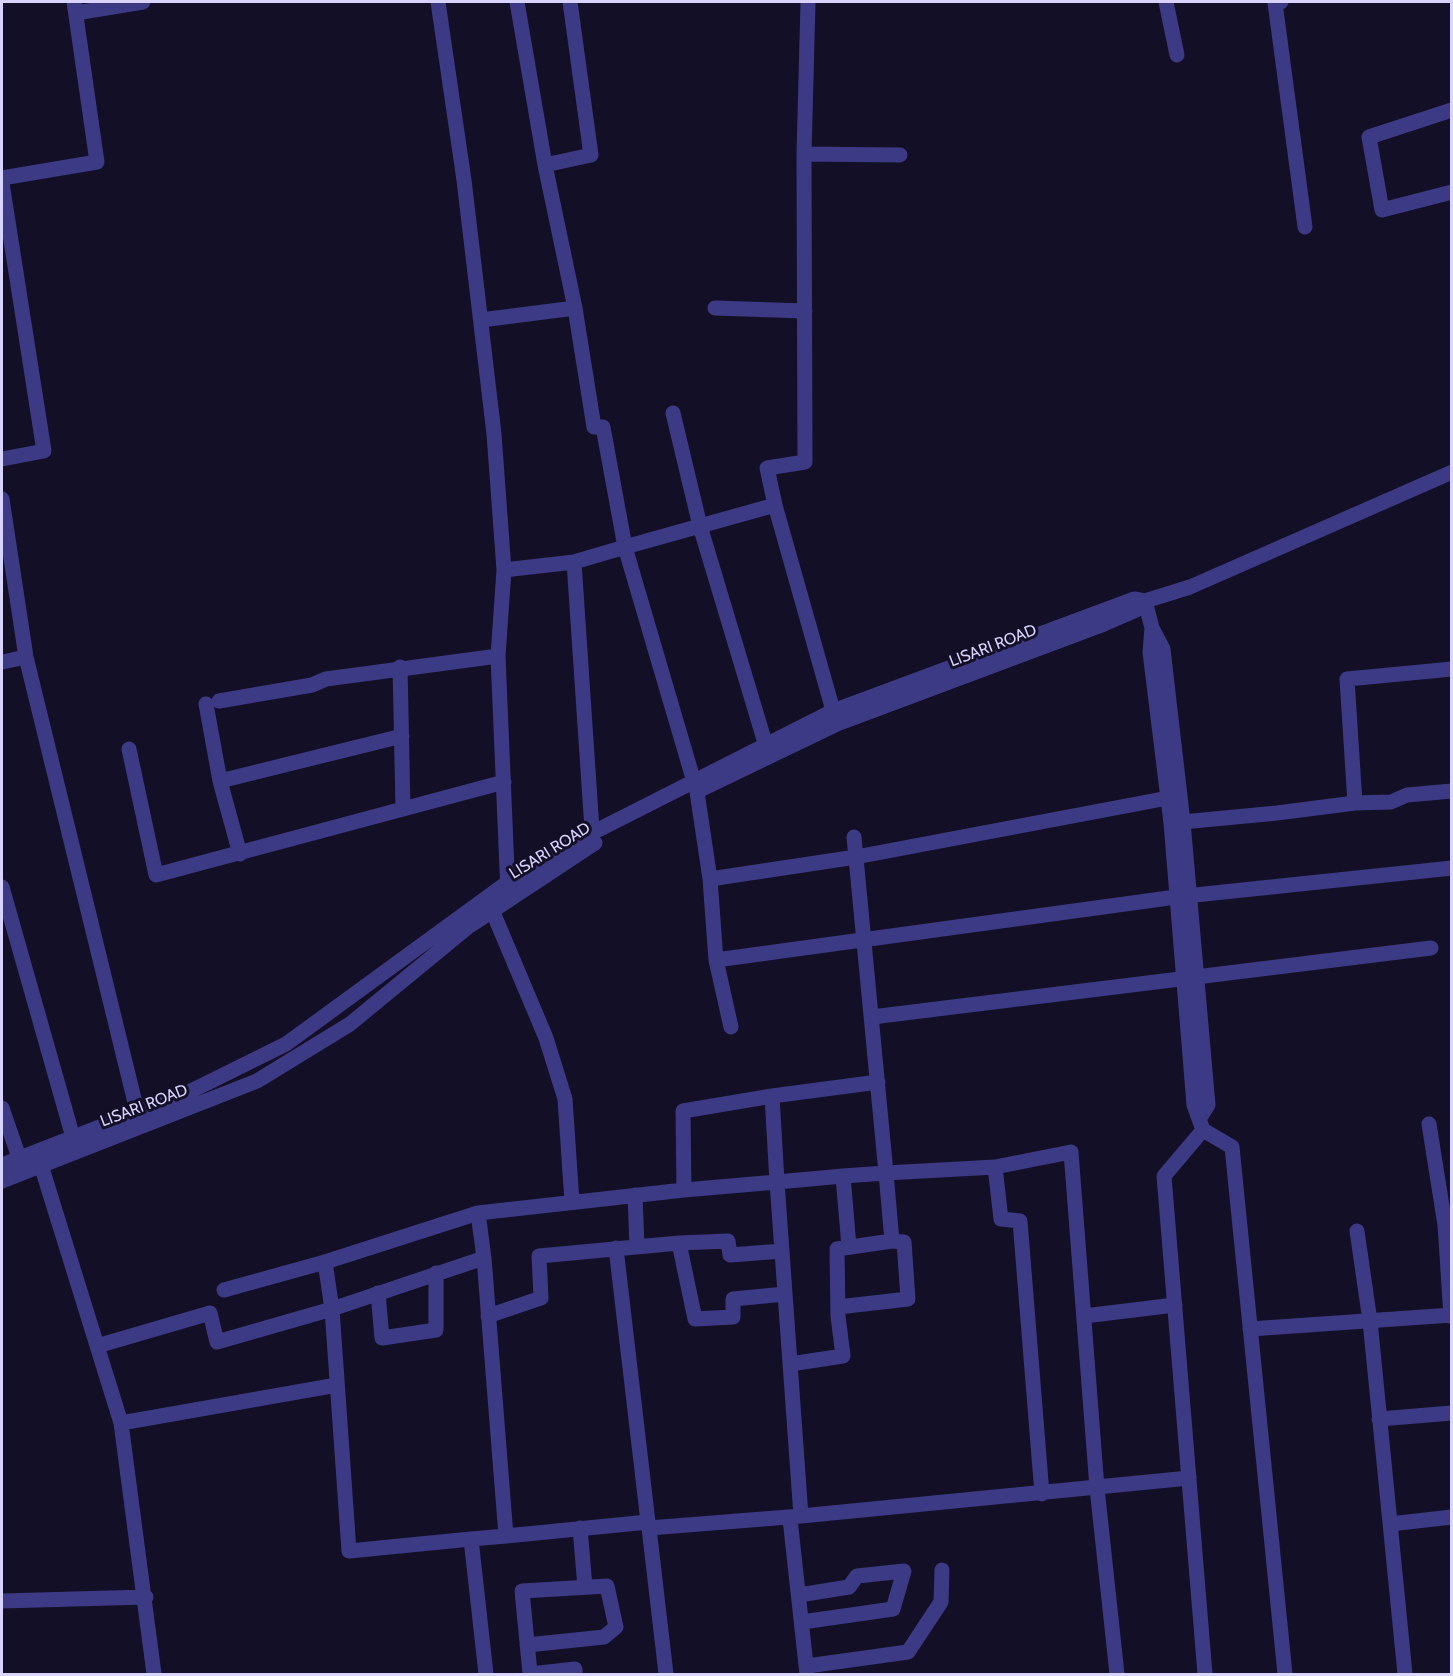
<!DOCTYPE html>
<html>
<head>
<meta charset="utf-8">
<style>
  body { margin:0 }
  #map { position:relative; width:1453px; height:1676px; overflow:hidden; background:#130f26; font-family:Cabin,sans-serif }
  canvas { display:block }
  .frame { position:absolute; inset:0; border:3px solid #d9d4ff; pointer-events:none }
</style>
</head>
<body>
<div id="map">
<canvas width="1453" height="1676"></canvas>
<div class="frame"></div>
</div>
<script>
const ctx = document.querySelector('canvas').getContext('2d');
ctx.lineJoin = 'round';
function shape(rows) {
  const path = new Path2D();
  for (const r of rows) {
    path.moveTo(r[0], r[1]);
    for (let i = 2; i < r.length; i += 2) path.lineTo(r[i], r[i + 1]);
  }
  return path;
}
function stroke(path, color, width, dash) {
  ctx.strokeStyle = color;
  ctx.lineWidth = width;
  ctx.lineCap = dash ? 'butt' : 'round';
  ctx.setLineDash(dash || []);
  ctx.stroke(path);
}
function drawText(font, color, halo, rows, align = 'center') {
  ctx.font = font + ' Cabin,sans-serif';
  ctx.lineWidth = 6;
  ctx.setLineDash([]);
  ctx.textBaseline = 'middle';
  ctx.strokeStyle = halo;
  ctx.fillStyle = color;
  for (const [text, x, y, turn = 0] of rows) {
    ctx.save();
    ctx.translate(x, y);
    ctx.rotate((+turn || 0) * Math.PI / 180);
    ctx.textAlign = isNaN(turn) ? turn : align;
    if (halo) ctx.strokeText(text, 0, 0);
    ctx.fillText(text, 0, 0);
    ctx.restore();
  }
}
stroke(shape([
  [438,2,464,180,494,434,504,570,498,656,508,893],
  [517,2,545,165],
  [570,2,591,155,545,165,575,308],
  [1166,2,1177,55],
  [1281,2,1275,3,1305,227],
  [76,13,143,2],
  [1452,110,1369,137,1382,210,1452,192],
  [804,154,900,155],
  [2,178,97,162,74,2],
  [2,183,44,451,2,459],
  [715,308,805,311],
  [481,320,575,308,594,427,603,427,625,547,700,526,769,756],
  [673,413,700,526,775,505,836,721],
  [2,499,26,657,140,1123],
  [775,505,767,468,805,462,804,154,808,2],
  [574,562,625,547,697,792,710,879,856,857,1168,798],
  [504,570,574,562,593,844],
  [2,662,26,657],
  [400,667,403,808],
  [219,701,312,685,326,679,498,656],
  [206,704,220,781,240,854],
  [129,749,156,875,504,782],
  [220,781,402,736],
  [1355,803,1347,679,1452,669],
  [1172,823,1277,813,1355,803,1391,802,1407,795,1452,791],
  [854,837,886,1173,995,1167,1001,1219,1020,1221,1042,1494],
  [710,879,716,960,1176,897,1452,868],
  [2,887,76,1148],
  [492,910,546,1038,565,1099,572,1202],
  [716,960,731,1027],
  [872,1017,1431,948],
  [772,1096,683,1111,684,1190,777,1182,772,1096,878,1082],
  [2,1108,23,1169],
  [1429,1124,1445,1225,1451,1316],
  [41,1165,121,1423,154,1674],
  [995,1167,1071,1152,1097,1488,1117,1674],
  [843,1176,777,1182,801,1516,1189,1478],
  [635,1195,637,1247],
  [1357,1231,1370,1321,1405,1674],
  [782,1251,730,1255,728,1241,679,1243,695,1319,733,1317,733,1299,785,1294],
  [484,1258,478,1213,684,1190],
  [224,1290,325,1262],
  [378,1293,382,1338,436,1330,436,1273],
  [838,1307,908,1299,904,1242,892,1241,886,1173,843,1176,849,1247],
  [488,1316,541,1298,539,1256,679,1243],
  [1084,1316,1175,1305],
  [1250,1329,1452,1315],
  [97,1346,210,1313,217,1342,332,1309,325,1262,478,1213],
  [790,1364,843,1356,838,1316,837,1249,892,1241],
  [1379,1419,1452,1413],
  [121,1423,337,1385],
  [790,1519,807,1674],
  [648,1522,649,1528,801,1516],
  [1390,1524,1452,1517],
  [580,1528,585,1587],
  [649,1528,666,1674],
  [471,1539,506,1536],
  [799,1595,849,1587,857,1576,904,1571,893,1609,802,1622],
  [2,1601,146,1597],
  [527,1645,604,1637,616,1627,607,1586,522,1591,530,1673],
  [807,1666,908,1652,941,1602,942,1570],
  [486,1674,471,1539,349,1551,332,1309,484,1258,506,1536,648,1522,616,1248],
  [530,1674,575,1669,575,1674]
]), '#3d3a85', 15);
stroke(shape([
  [1145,601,1152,628,1163,649,1183,822,1208,1105,1201,1116],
  [1152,628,1150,652,1171,823,1194,1105,1203,1130,1232,1147,1285,1674],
  [702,789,837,724,1099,626,1136,610,1145,601],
  [1203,1130,1164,1176,1205,1674],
  [2,1165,189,1092,286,1044,508,882,592,833,833,711,1134,599,1145,601,1190,587,1452,472],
  [2,1181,257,1081,350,1024,468,927,595,843]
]), '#3d3a85', 15);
drawText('16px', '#d9d4ff', '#130f26', [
  ["LISARI ROAD",993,646,-21],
  ["LISARI ROAD",550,851,-32],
  ["LISARI ROAD",144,1106,-21]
]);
</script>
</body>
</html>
